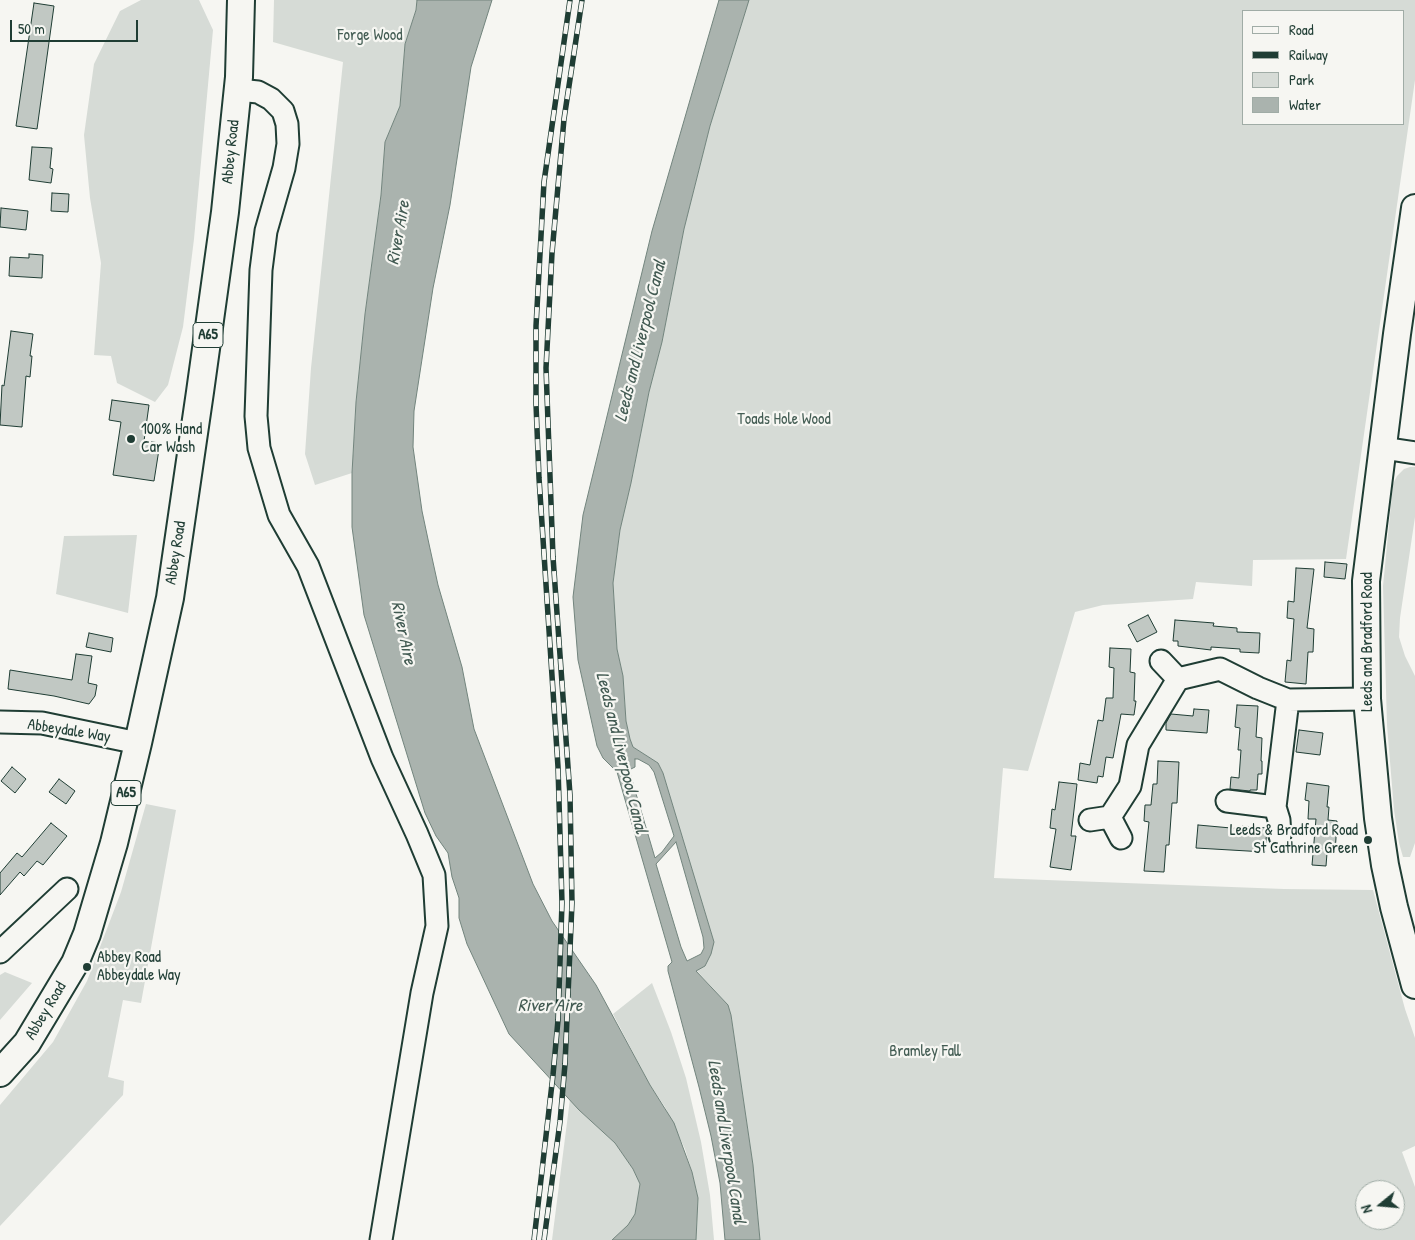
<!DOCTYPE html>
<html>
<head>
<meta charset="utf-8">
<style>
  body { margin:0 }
  #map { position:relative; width:1415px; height:1240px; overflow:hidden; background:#f6f6f2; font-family:"Patrick Hand",sans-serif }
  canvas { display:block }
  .legend { position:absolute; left:1242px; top:10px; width:162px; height:115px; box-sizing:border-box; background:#f6f6f2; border:1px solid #a0aca6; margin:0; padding:6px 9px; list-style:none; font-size:15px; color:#1f3d34 }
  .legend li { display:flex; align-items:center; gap:10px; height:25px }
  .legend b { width:25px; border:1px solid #a0aca6 }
  .north { position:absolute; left:1355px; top:1180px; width:50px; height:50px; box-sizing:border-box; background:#f6f6f2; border:1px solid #a0aca6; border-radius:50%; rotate:253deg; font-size:14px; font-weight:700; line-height:20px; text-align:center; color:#1f3d34 }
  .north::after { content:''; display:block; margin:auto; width:18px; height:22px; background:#1f3d34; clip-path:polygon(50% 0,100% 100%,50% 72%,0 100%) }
  .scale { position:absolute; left:10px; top:20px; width:128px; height:22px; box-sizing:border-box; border:2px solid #1f3d34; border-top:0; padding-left:6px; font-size:15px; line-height:18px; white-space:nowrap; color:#1f3d34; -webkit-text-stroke:4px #f6f6f2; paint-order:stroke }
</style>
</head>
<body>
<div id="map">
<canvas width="1415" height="1240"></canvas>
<ul class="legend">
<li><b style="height:6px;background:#f6f6f2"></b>Road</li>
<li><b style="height:6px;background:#1f3d34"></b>Railway</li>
<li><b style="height:14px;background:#d6dbd6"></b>Park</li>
<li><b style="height:14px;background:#aab3ae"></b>Water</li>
</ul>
<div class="north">N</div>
<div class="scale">50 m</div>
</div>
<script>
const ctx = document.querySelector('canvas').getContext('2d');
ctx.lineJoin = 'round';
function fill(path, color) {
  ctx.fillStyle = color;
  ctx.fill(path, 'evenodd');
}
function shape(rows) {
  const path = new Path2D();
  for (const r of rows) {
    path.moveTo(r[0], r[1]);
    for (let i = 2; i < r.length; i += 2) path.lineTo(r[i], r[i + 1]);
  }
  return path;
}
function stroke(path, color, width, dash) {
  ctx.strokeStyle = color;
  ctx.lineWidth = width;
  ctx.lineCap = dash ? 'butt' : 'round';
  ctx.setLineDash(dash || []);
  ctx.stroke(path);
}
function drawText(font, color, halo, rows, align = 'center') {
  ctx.font = font + ' "Patrick Hand",sans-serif';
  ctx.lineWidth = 4.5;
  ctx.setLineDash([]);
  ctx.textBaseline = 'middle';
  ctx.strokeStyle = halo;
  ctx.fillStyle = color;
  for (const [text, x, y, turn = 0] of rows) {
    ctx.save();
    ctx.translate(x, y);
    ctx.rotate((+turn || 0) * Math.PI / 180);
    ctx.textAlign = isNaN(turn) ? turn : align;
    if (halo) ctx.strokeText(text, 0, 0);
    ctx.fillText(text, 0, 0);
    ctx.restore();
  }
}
fill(shape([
  [141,0,199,0,213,30,194,239,183,327,168,385,155,402,117,383,111,356,94,355,101,263,90,198,84,135,94,64,120,11],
  [274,0,417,0,416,10,405,44,400,106,385,142,381,195,365,314,356,402,352,473,315,485,305,454,311,368,343,62,273,42],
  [749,0,1415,0,1415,80,1346,559,1253,560,1252,586,1196,582,1193,599,1103,605,1075,612,1028,771,1003,768,994,878,1284,889,1373,890,1405,1009,1415,1038,1415,1146,1402,1152,1415,1187,1415,1240,760,1240,753,1165,731,1015,728,1005,696,970,714,942,663,773,658,763,633,747,630,739,626,721,623,676,617,649,613,583,620,530,631,483,649,392,662,342,684,229,710,126],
  [1244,11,1404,11,1404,124,1244,124],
  [1365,1190,1395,1190,1395,1220,1365,1220],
  [1410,467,1415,467,1415,517,1400,618,1399,637,1405,656,1415,676,1415,843,1410,857,1403,857,1399,843,1394,810,1387,725,1383,586,1393,484,1397,476,1404,469],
  [137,535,128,613,56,594,64,536],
  [146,804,176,810,141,1003,123,1000,108,1077,124,1081,123,1095,0,1226,0,1105,53,1042,87,981,121,892],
  [5,972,32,983,0,1020,0,975],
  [652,983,671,1032,686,1078,701,1142,710,1195,714,1240,696,1240,698,1198,692,1172,685,1149,665,1107,650,1085,613,1014],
  [570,1099,579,1110,615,1143,633,1169,640,1184,635,1214,628,1225,612,1240,552,1240]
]), '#d6dbd6');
const water = shape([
  [417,0,492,0,471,67,450,205,433,288,414,411,413,447,422,511,429,544,438,585,462,667,474,729,533,884,552,921,596,985,650,1085,674,1123,692,1172,698,1198,696,1240,612,1240,628,1225,635,1214,640,1184,633,1169,615,1143,579,1110,509,1034,467,944,459,918,459,898,452,877,448,853,436,836,425,813,364,615,352,527,352,473,356,402,365,314,381,195,385,142,400,106,405,44,416,10,417,0],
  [719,0,749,0,710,126,684,229,662,342,649,392,631,483,620,530,613,583,617,649,623,676,626,721,630,739,633,747,658,763,663,773,714,942,711,954,705,966,696,971,728,1005,731,1015,753,1165,760,1240,725,1240,720,1183,711,1136,699,1087,668,971,668,966,672,962,617,772,603,758,597,746,578,660,573,597,583,515,652,231,719,0],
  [635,759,638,759,649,765,654,772,674,836,662,852,655,858,629,770,635,767,635,759],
  [676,842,703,937,704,948,701,954,687,961,681,947,656,864,676,842]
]);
fill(water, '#aab3ae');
stroke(water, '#72847d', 1);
const building = shape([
  [34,3,54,6,37,129,16,126,34,3],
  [32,147,52,148,50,168,53,169,51,183,29,180,32,147],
  [52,193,69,194,68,212,51,211,52,193],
  [1,208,28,211,26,230,0,227,1,208],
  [29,254,43,255,42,278,9,276,10,257,29,258,29,254],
  [11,331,33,334,30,356,32,356,30,377,26,376,22,427,0,425,2,385,4,386,11,331],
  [112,400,149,405,144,441,160,443,154,481,113,475,121,422,109,420,112,400],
  [1325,562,1347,564,1345,579,1324,577,1325,562],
  [1296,568,1314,569,1307,628,1314,629,1313,652,1308,652,1306,684,1285,682,1287,660,1291,661,1294,619,1287,618,1288,601,1294,602,1296,568],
  [1148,615,1157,632,1137,642,1128,625,1148,615],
  [1175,620,1214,623,1213,626,1237,628,1237,632,1260,633,1259,653,1240,652,1240,649,1211,647,1211,650,1178,646,1178,641,1173,641,1175,620],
  [89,633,113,638,111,652,86,647,89,633],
  [1110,648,1131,649,1130,672,1135,673,1134,701,1136,701,1134,715,1121,714,1113,758,1106,757,1103,777,1098,776,1097,783,1078,780,1080,763,1090,765,1098,720,1103,721,1106,698,1113,698,1114,668,1109,667,1110,648],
  [76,654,92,656,88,683,97,685,95,696,89,704,54,696,8,689,10,670,72,680,76,654],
  [1237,705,1258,706,1256,737,1262,738,1261,761,1262,761,1262,774,1258,774,1257,790,1250,790,1250,791,1230,789,1231,777,1239,778,1241,750,1238,750,1240,728,1235,727,1237,705],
  [1194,709,1209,710,1207,733,1166,730,1166,723,1171,714,1193,716,1194,709],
  [1299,730,1323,733,1320,755,1296,752,1299,730],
  [1158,761,1179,762,1177,803,1172,803,1169,845,1166,845,1164,872,1144,871,1149,822,1144,821,1145,805,1151,805,1153,784,1157,784,1158,761],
  [12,767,26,779,15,793,1,781,12,767],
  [59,779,75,791,66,804,49,792,59,779],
  [1059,782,1077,784,1071,836,1076,836,1071,870,1050,867,1056,829,1050,828,1052,809,1055,810,1059,782],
  [1307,783,1329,786,1327,807,1329,807,1328,820,1337,821,1335,854,1327,853,1326,866,1312,865,1316,819,1308,819,1309,801,1305,800,1307,783],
  [51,823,67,836,43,865,37,861,24,876,20,872,0,895,0,873,17,853,22,857,51,823],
  [1198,825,1242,829,1242,826,1267,828,1265,852,1196,848,1198,825]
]);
fill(building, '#c1c8c3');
stroke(building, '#1f3d34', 1);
const minor = shape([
  [238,90,258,92,271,99,283,111,287,124,288,144,284,168,266,231,261,270,256,416,259,448,279,515,308,566,382,758,417,834,434,875,437,926,422,993,381,1240],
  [1383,448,1415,453],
  [1161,661,1178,679],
  [0,722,42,723,138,743],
  [1227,801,1275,807,1288,700],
  [1275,807,1279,820,1280,836],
  [1110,817,1130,786,1138,745,1178,679,1220,669,1258,688,1288,700,1367,699],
  [1090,820,1110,817,1121,838],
  [0,952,67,889]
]);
const major = shape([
  [1415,208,1397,334,1366,581,1367,699,1378,818,1385,865,1394,907,1415,985],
  [0,1073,27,1043,75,963,87,934,114,843,138,743,170,598,200,392,225,212,239,77,241,0]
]);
stroke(minor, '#1f3d34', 25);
stroke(major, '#1f3d34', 30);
stroke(minor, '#f6f6f2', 21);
stroke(major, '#f6f6f2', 26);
const rail = shape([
  [534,1240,553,1075,558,1020,562,903,558,767,539,478,536,404,536,326,544,182,570,0],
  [544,1240,560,1122,565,1064,572,903,570,795,553,557,546,368,552,253,564,119,582,0]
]);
stroke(rail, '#1f3d34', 5.5);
stroke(rail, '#f6f6f2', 4, [11]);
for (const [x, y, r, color] of [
  [131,439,5,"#1f3d34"],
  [1368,840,5,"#1f3d34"],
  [87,967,5,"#1f3d34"]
]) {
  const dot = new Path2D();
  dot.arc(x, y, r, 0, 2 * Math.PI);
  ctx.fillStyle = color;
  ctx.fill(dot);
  stroke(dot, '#f6f6f2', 2);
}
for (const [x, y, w] of [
  [208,335,30],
  [126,793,30]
]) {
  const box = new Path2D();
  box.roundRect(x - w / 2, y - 12.5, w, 25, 4);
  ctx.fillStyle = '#f6f6f2';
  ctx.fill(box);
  stroke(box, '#1f3d34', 1);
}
drawText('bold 15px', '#1f3d34', null, [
  ["A65",208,335],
  ["A65",126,793]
]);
drawText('16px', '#445d54', '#f6f6f2', [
  ["Forge Wood",370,36],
  ["Toads Hole Wood",784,420],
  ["Bramley Fall",925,1052]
]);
drawText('16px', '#1f3d34', '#f6f6f2', [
  ["Abbey Road",231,152,-84],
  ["Abbey Road",176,553,-81],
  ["Leeds and Bradford Road",1368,642,-90],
  ["Abbeydale Way",69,731,9],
  ["Abbey Road",46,1011,-59]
]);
drawText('16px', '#1f3d34', '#f6f6f2', [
  ["100% Hand",141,430],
  ["Car Wash",141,448],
  ["Leeds & Bradford Road",1358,831,"right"],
  ["St Cathrine Green",1358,849,"right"],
  ["Abbey Road",97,958],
  ["Abbeydale Way",97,976]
], 'left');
drawText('italic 18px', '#425a52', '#f6f6f2', [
  ["River Aire",399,233,-80],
  ["Leeds and Liverpool Canal",641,341,-76],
  ["River Aire",403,633,78],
  ["Leeds and Liverpool Canal",621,753,76],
  ["River Aire",550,1006],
  ["Leeds and Liverpool Canal",726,1142,81]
]);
</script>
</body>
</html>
